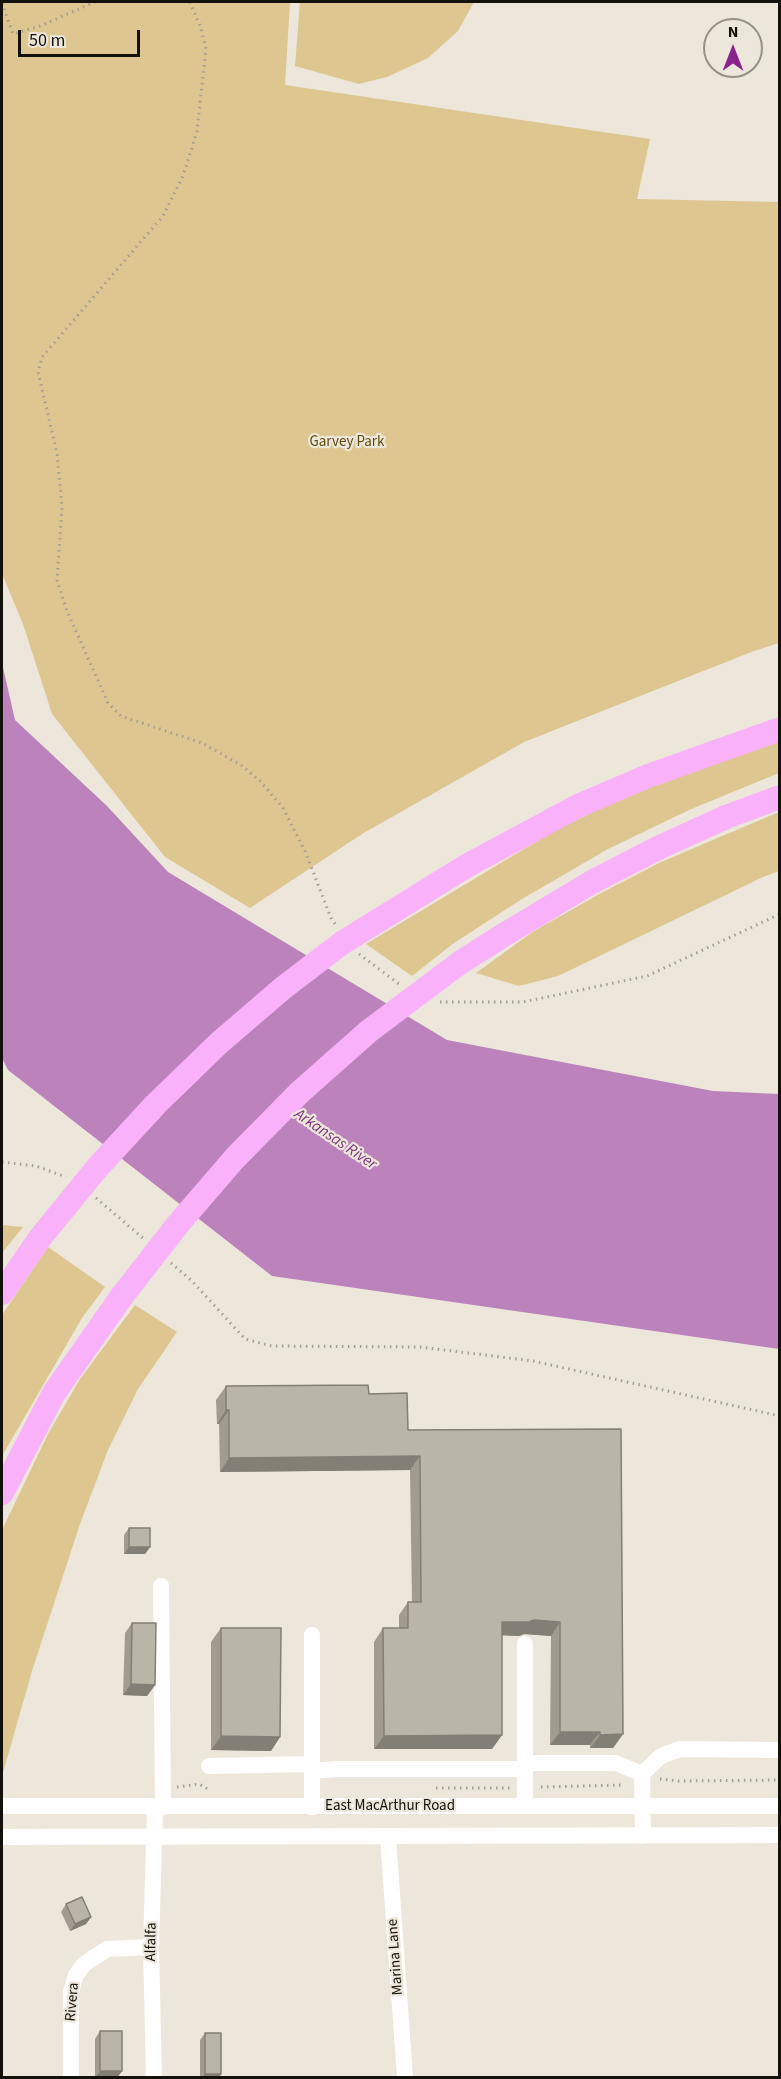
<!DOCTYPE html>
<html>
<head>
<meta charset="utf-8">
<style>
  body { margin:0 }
  #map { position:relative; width:781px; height:2079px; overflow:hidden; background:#ece7da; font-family:"Source Sans 3",sans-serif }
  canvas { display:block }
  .frame { position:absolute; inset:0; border:3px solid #13110c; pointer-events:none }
  .north { position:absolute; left:703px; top:18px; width:60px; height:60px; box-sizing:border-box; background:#ece7da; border:2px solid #959188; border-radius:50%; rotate:0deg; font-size:16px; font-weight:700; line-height:24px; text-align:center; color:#13110c }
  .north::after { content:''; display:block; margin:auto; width:21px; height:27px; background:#89248c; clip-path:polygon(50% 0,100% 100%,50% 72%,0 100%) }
  .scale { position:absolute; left:18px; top:30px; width:122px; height:27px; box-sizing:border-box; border:3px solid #13110c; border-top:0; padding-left:8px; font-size:18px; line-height:21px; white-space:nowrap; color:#13110c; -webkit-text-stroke:4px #ece7da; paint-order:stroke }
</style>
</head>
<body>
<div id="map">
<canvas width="781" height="2079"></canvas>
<div class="frame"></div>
<div class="north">N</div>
<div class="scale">50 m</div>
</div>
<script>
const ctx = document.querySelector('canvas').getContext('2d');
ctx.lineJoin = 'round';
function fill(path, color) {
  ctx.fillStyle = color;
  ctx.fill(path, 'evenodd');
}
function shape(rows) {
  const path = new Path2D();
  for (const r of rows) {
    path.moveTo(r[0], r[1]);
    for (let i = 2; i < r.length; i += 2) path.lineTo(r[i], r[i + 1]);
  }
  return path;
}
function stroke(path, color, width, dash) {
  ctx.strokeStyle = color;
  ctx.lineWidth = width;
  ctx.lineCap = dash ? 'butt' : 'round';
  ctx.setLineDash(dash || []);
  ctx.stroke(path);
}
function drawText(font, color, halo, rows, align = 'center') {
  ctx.font = font + ' "Source Sans 3",sans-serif';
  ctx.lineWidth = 4.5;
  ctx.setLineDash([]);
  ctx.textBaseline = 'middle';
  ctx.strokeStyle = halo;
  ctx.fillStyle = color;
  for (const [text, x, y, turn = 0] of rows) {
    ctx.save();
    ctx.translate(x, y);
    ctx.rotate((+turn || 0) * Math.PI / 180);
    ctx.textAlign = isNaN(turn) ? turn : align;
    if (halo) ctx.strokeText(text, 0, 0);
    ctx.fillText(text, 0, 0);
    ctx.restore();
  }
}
fill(shape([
  [2,2,290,2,285,85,650,139,637,199,779,202,779,643,754,651,524,742,362,834,250,908,165,857,52,714,23,624,2,574],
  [300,2,474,2,458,31,428,58,387,77,359,84,295,66],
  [779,741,779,773,689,810,608,849,522,899,454,943,412,976,366,944,549,834,628,795],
  [779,812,779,871,763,877,558,976,519,986,476,973,534,931,603,892,661,862],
  [2,1225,23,1227,2,1253],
  [48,1247,105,1287,82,1318,2,1456,2,1315],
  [135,1305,177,1332,138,1389,108,1450,80,1524,32,1671,2,1776,2,1530,48,1434,80,1379]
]), '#ddc68f');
fill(shape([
  [2,663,15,720,107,806,168,872,447,1040,713,1091,779,1094,779,1349,272,1276,8,1070,2,1058]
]), '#bc82bc');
stroke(shape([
  [190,2,201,28,206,49,197,131,183,176,163,216,42,357,38,372,57,453,62,508,57,580,67,611,108,703,121,716,202,743,241,765,260,781,283,808,305,851,331,918,336,925],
  [2,3,13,34,40,26,95,2],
  [359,954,399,984],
  [440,1002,523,1002,647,976,780,914],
  [2,1162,36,1166,66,1177],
  [96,1198,144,1239],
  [171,1263,192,1281,245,1339,272,1346,420,1347,533,1361,780,1416],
  [660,1779,678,1781,780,1780],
  [177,1787,199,1784,208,1789],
  [541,1787,624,1785],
  [436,1788,510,1788]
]), '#a29e93', 3, [1.5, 4.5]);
stroke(shape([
  [161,1586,163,1807],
  [312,1635,312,1771],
  [525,1644,525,1806],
  [525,1763,616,1763,642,1774,643,1836],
  [209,1766,312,1764],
  [642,1774,661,1756,680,1749,780,1750],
  [2,1806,780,1806],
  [312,1807,312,1771,336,1769,525,1769],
  [2,1837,780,1835],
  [388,1837,405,2078],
  [71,2078,71,1992,76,1975,84,1964,107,1949,151,1947],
  [154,2078,151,1947,155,1807]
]), '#fff', 16);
stroke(shape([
  [2,1293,40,1238,97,1168,156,1104,219,1043,283,988,342,943,468,865,578,806,648,776,780,729],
  [2,1493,54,1393,122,1296,179,1223,235,1158,300,1092,369,1031,461,962,502,936,592,882,658,848,726,817,780,797]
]), '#f9b2f9', 24);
fill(shape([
  [226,1386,369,1394,408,1430,621,1429,623,1734,613,1748,590,1748,590,1745,550,1745,551,1636,524,1634,519,1636,502,1635,502,1735,492,1749,374,1749,374,1642,383,1628,399,1628,399,1615,408,1602,412,1602,410,1470,220,1472,219,1424,217,1424,216,1400],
  [129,1528,150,1547,145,1554,124,1554,124,1535],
  [132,1623,155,1685,147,1696,123,1695,125,1633],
  [221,1628,280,1737,271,1751,211,1750,211,1642],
  [66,1904,91,1917,86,1924,70,1931,61,1912],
  [100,2031,122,2071,117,2078,95,2078,95,2039],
  [205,2033,221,2074,219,2078,200,2078,200,2040]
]), '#a09c91');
fill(shape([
  [226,1410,229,1410,219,1424,217,1424],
  [420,1456,410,1470,220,1472,229,1458],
  [129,1547,150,1547,145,1554,124,1554],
  [534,1620,560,1622,551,1636,524,1634,519,1636,492,1635,502,1622],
  [131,1684,155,1685,147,1696,123,1695],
  [560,1732,600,1732,590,1745,550,1745],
  [623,1734,613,1748,590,1748,600,1735],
  [502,1735,492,1749,374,1749,384,1736],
  [221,1736,280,1737,271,1751,211,1750],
  [91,1917,86,1924,70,1931,75,1924],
  [100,2071,122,2071,117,2078,95,2078],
  [205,2074,221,2074,219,2078,202,2078]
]), '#827f76');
const building = shape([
  [368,1385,369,1394,407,1393,408,1430,621,1429,623,1734,600,1735,600,1732,560,1732,560,1622,534,1620,529,1622,502,1622,502,1735,384,1736,383,1628,408,1628,408,1602,421,1602,420,1456,229,1458,229,1410,226,1410,226,1386,368,1385],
  [129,1528,150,1528,150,1547,129,1547,129,1528],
  [132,1623,156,1623,155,1685,131,1684,132,1623],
  [221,1628,281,1628,280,1737,221,1736,221,1628],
  [82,1897,91,1917,75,1924,66,1904,82,1897],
  [100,2031,122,2031,122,2071,100,2071,100,2031],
  [205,2033,221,2033,221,2074,205,2074,205,2033]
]);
fill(building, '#bab5a9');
stroke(building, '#827f76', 1.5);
drawText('15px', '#624c0d', '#ece7da', [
  ["Garvey Park",347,443]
]);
drawText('15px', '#13110c', '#ece7da', [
  ["East MacArthur Road",390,1807],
  ["Alfalfa",152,1942,-89],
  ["Marina Lane",396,1957,-94],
  ["Rivera",73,2002,-85]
]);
drawText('italic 16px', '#7a337b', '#ece7da', [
  ["Arkansas River",335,1140,34]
]);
</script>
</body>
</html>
